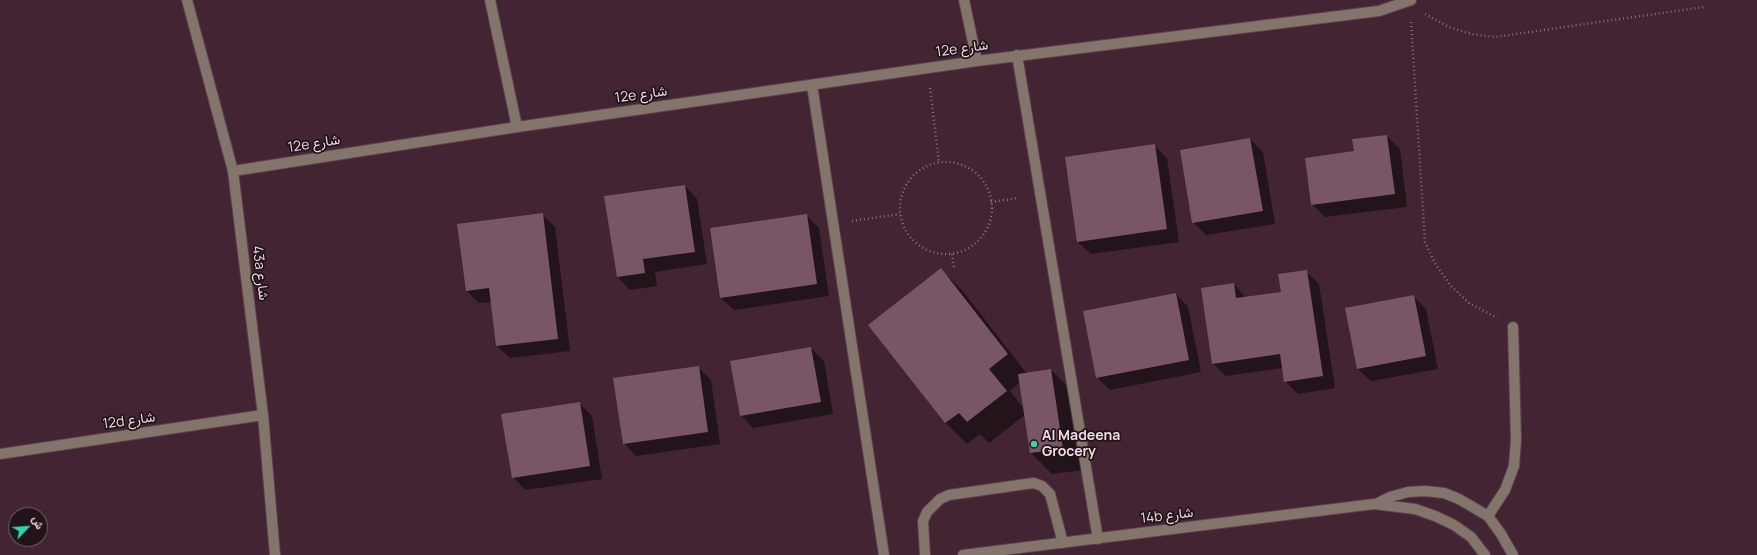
<!DOCTYPE html>
<html>
<head>
<meta charset="utf-8">
<style>
  body { margin:0 }
  #map { position:relative; width:1757px; height:555px; overflow:hidden; background:#432433; font-family:Manrope,Vazirmatn,sans-serif }
  canvas { display:block }
  .north { position:absolute; left:8px; top:507px; width:40px; height:40px; box-sizing:border-box; background:#211319; border:1px solid #74636a; border-radius:50%; rotate:65deg; font-size:11px; font-weight:700; line-height:16px; text-align:center; color:#f0dbe3 }
  .north::after { content:''; display:block; margin:auto; width:14px; height:18px; background:#2dd5ab; clip-path:polygon(50% 0,100% 100%,50% 72%,0 100%) }
</style>
</head>
<body>
<div id="map">
<canvas width="1757" height="555"></canvas>
<div class="north">ش</div>
</div>
<script>
const ctx = document.querySelector('canvas').getContext('2d');
ctx.lineJoin = 'round';
function fill(path, color) {
  ctx.fillStyle = color;
  ctx.fill(path, 'evenodd');
}
function shape(rows) {
  const path = new Path2D();
  for (const r of rows) {
    if (r.length === 3) {
      path.moveTo(r[0] + r[2], r[1]);
      path.arc(r[0], r[1], r[2], 0, 2 * Math.PI);
      continue;
    }
    path.moveTo(r[0], r[1]);
    for (let i = 2; i < r.length; i += 2) path.lineTo(r[i], r[i + 1]);
  }
  return path;
}
function stroke(path, color, width, dash) {
  ctx.strokeStyle = color;
  ctx.lineWidth = width;
  ctx.lineCap = dash ? 'butt' : 'round';
  ctx.setLineDash(dash || []);
  ctx.stroke(path);
}
function drawText(font, color, halo, rows, align = 'center') {
  ctx.font = font + ' Manrope,Vazirmatn,sans-serif';
  ctx.lineWidth = 3.5;
  ctx.setLineDash([]);
  ctx.textBaseline = 'middle';
  ctx.strokeStyle = halo;
  ctx.fillStyle = color;
  for (const [text, x, y, turn = 0] of rows) {
    ctx.save();
    ctx.translate(x, y);
    ctx.rotate((+turn || 0) * Math.PI / 180);
    ctx.textAlign = isNaN(turn) ? turn : align;
    if (halo) ctx.strokeText(text, 0, 0);
    ctx.fillText(text, 0, 0);
    ctx.restore();
  }
}
fill(shape([
  [1387,136,1400,149,1407,207,1325,217,1312,204,1355,152],
  [1250,139,1263,152,1275,224,1206,235,1193,222],
  [1154,145,1167,158,1179,242,1091,254,1078,242],
  [685,186,697,199,707,264,655,272,657,286,630,290,618,277,605,197],
  [542,214,555,227,570,351,510,358,497,346,492,302,479,303,466,290],
  [806,215,819,228,829,296,734,310,721,298],
  [940,269,962,290,1027,374,1051,370,1073,392,1084,470,1052,474,1031,453,1025,415,989,443,980,434,967,444,946,423,869,325],
  [1020,382,1024,409,1010,391],
  [1306,271,1319,284,1335,388,1298,394,1285,381,1283,368,1225,376,1213,363,1234,284,1246,298,1282,293],
  [1176,294,1188,307,1201,372,1110,390,1097,377],
  [1413,296,1426,309,1438,369,1371,381,1358,369],
  [811,348,824,361,833,414,753,428,741,415],
  [698,367,711,380,720,444,636,456,624,443],
  [579,403,592,416,602,479,525,490,513,477]
]), '#0007');
fill(shape([
  [1387,135,1395,194,1311,205,1305,158,1354,151,1352,139],
  [1250,138,1263,211,1192,223,1180,150],
  [1155,144,1167,229,1077,242,1065,157],
  [685,185,695,252,643,259,645,273,617,277,604,196],
  [543,213,558,339,496,346,489,288,466,291,457,224],
  [807,214,817,284,720,298,710,228],
  [941,268,1008,354,989,369,1007,391,967,422,959,413,945,423,868,325],
  [1307,270,1323,376,1284,382,1280,354,1212,364,1201,288,1234,283,1236,298,1281,292,1278,274],
  [1176,293,1189,360,1096,378,1083,311],
  [1414,295,1426,356,1357,369,1345,308],
  [811,347,821,402,740,416,730,361],
  [699,366,708,432,623,444,613,378],
  [1051,369,1063,449,1030,453,1018,374],
  [580,402,590,466,512,478,501,414]
]), '#795665');
const minor = shape([
  [187,0,233,171,263,415,275,555],
  [490,0,517,127],
  [964,0,977,61],
  [1017,55,1098,539],
  [812,85,884,555],
  [233,171,517,127,977,61,1379,11,1411,0],
  [0,454,263,415],
  [1376,504,1390,497,1408,492,1425,491,1444,493,1459,499,1488,516,1501,534,1513,555],
  [1488,516,1505,490,1514,466,1516,440,1513,327],
  [925,555,923,521,927,512,940,499,949,495,1026,484,1034,483,1042,486,1050,494,1063,543],
  [963,555,1374,504,1415,509,1435,516,1454,525,1471,537,1485,555]
]);
stroke(minor, '#5f414f', 12);
stroke(shape([
  [1425,14,1449,27,1471,34,1495,37,1704,7],
  [1411,22,1425,242,1436,265,1451,286,1469,303,1497,318],
  [930,88,939,162],
  [946,208,46],
  [991,202,1018,198],
  [852,221,900,214],
  [952,254,954,268]
]), '#896e7a', 2.5, [1, 3]);
stroke(minor, '#84756c', 10);
for (const [x, y, r, color] of [
  [1034,444,4,"#2dd5ab"]
]) {
  const dot = new Path2D();
  dot.arc(x, y, r, 0, 2 * Math.PI);
  ctx.fillStyle = color;
  ctx.fill(dot);
  stroke(dot, '#211319', 1.5);
}
drawText('14px', '#f0dbe3', '#211319', [
  ["12e شارع",962,49,-8],
  ["12e شارع",641,95,-8],
  ["12e شارع",314,144,-9],
  ["43a شارع",260,273,83],
  ["12d شارع",129,421,-8],
  ["14b شارع",1167,516,-7]
]);
drawText('bold 14px', '#f0dbe3', '#211319', [
  ["Al Madeena",1042,436],
  ["Grocery",1042,452]
], 'left');
</script>
</body>
</html>
